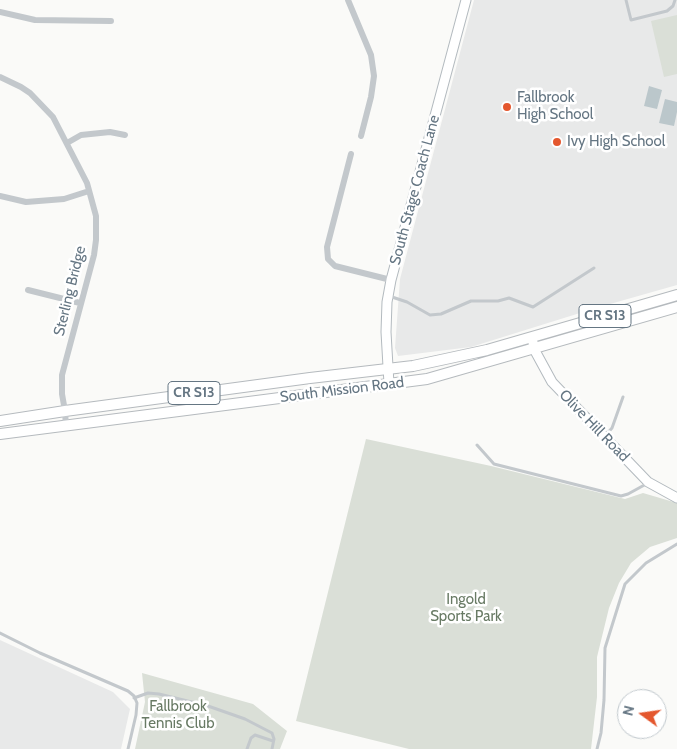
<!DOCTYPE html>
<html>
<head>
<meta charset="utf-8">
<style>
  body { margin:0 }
  #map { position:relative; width:677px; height:749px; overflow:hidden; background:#fafaf8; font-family:Cabin,sans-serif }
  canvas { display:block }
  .north { position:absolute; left:617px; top:689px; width:50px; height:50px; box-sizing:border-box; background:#fff; border:1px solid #c1c8cd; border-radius:50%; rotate:284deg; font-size:14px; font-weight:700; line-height:20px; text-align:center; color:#657683 }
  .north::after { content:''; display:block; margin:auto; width:18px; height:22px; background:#e4572e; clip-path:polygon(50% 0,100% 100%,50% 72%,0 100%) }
</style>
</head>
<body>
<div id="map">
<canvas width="677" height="749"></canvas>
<div class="north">N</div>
</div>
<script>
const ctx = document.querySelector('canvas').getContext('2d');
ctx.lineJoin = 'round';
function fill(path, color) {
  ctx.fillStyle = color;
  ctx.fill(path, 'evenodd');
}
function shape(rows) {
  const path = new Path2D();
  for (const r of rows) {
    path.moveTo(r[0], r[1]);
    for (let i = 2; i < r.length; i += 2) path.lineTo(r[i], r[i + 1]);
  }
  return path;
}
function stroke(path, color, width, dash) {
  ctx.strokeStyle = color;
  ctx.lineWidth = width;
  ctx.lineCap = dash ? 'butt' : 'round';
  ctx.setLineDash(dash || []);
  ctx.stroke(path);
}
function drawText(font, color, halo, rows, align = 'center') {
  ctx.font = font + ' Cabin,sans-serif';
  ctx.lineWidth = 5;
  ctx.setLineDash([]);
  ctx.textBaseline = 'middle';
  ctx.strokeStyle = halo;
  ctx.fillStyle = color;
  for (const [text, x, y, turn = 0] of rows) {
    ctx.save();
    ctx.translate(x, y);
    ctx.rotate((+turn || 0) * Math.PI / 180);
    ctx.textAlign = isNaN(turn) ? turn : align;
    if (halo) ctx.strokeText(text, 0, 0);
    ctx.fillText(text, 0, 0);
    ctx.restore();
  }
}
fill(shape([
  [474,0,677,0,677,285,596,308,471,347,398,356,395,348,400,279],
  [0,640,113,692,130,709,121,749,0,749]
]), '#e8e9e9');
fill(shape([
  [677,15,677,74,664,77,651,21],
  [366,439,491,466,625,499,643,493,677,503,677,538,650,547,631,563,619,583,609,608,597,657,597,697,591,749,409,749,296,721],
  [142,673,253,704,287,731,280,749,135,749,145,702]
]), '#dadfd7');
fill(shape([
  [649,86,662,90,657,109,644,106],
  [665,99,677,102,677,112,674,126,659,123]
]), '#bbc7cb');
const secondary = shape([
  [533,342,534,349,552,382,648,482,677,498],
  [389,384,386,332,387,302,391,280,466,0]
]);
const primary = shape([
  [0,421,65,411,310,378,413,366,487,350,677,295],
  [0,434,427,379,677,307]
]);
stroke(secondary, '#b3babf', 11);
stroke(primary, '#b5babe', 12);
stroke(shape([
  [626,0,631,20,667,11,673,6,675,0],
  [389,296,407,302,430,315,441,314,471,301,498,301,509,298,533,307,594,268],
  [605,436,612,428,623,397],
  [477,445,494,464,621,496,628,494,648,483],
  [0,633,40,653,128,691,134,696,137,703,136,715,128,749],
  [134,698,148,693,159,694,208,706,245,719,272,733,274,739,272,749],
  [247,749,251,738,255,735,273,741],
  [597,749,601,733,604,700,605,648,625,584,646,563,677,544]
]), '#c3c8cc', 3);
stroke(shape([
  [348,0,371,55,374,76,371,97,361,136],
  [0,12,35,20,111,21],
  [0,77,21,87,30,93,53,117,87,183,96,216,96,240,94,255,62,375,62,394,65,411,66,427],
  [67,143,81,135,110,132,125,135],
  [351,154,327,247,328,259,335,266,391,280],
  [0,196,26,202,64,199,89,191],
  [28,290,80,303]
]), '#c3c8cc', 6);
stroke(secondary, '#fff', 9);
stroke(primary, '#fff', 10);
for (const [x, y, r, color] of [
  [507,107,5,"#e4572e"],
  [557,142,5,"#e4572e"]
]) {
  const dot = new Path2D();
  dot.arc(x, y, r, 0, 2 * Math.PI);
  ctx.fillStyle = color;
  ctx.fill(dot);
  stroke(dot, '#fff', 2);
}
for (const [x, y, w] of [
  [605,316,52],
  [194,393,52]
]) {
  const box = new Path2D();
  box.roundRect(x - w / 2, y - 11.5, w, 23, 4);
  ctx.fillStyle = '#fff';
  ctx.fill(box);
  stroke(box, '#657683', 1);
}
drawText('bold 14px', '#657683', null, [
  ["CR S13",605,316],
  ["CR S13",194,393]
]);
drawText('15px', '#657683', '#fff', [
  ["Fallbrook",517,98],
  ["High School",517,115],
  ["Ivy High School",567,142]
], 'left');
drawText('15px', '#657683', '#fff', [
  ["South Stage Coach Lane",415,190,-75],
  ["Sterling Bridge",70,291,-76],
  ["South Mission Road",342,390,-7],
  ["Olive Hill Road",594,426,46]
]);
drawText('15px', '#687a64', '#fff', [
  ["Ingold",466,600],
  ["Sports Park",466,617],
  ["Fallbrook",178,707],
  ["Tennis Club",178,724]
]);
</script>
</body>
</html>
